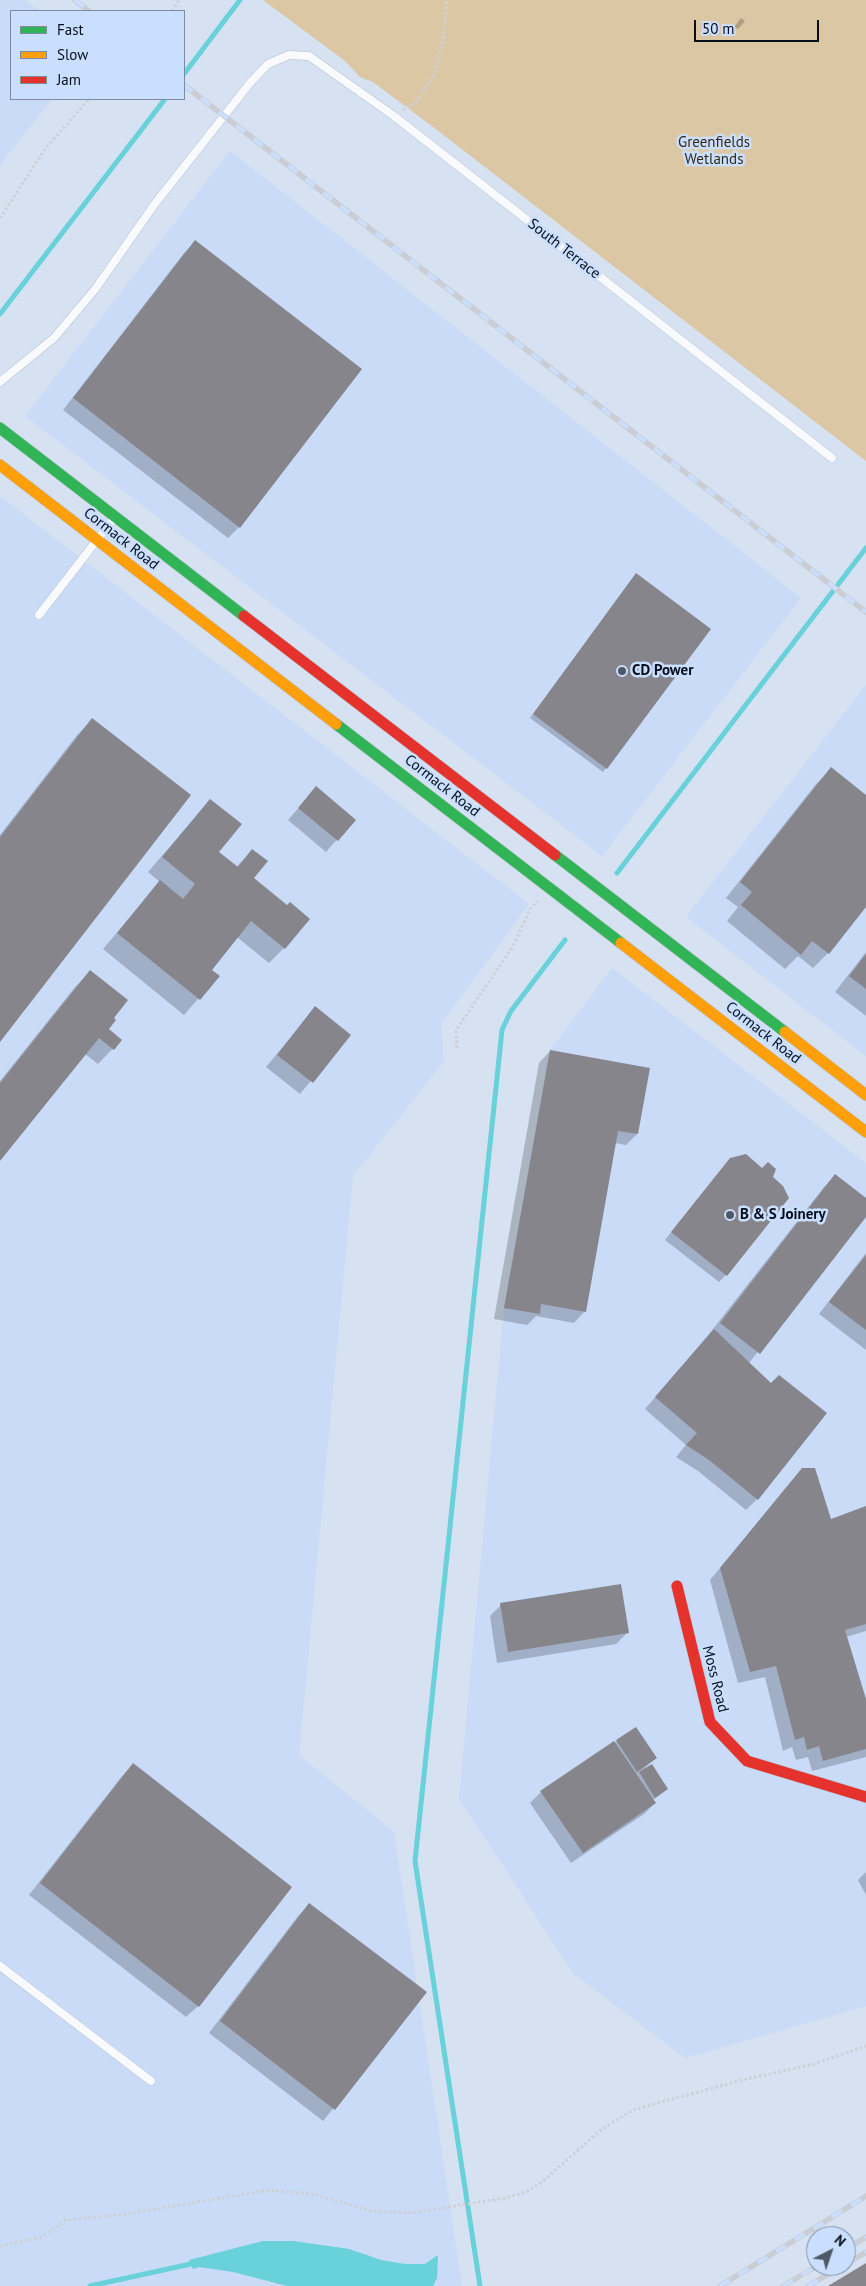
<!DOCTYPE html>
<html>
<head>
<meta charset="utf-8">
<style>
  body { margin:0 }
  #map { position:relative; width:866px; height:2286px; overflow:hidden; background:#d6e1f2; font-family:"PT Sans",sans-serif }
  canvas { display:block }
  .legend { position:absolute; left:10px; top:10px; width:175px; height:90px; box-sizing:border-box; background:#cadffe; border:1px solid #7c8ba3; margin:0; padding:6px 9px; list-style:none; font-size:15px; color:#060e1b }
  .legend li { display:flex; align-items:center; gap:10px; height:25px }
  .legend b { width:25px; border:1px solid #7c8ba3 }
  .north { position:absolute; left:806px; top:2226px; width:50px; height:50px; box-sizing:border-box; background:#cadffe; border:1px solid #7c8ba3; border-radius:50%; rotate:41deg; font-size:14px; font-weight:700; line-height:20px; text-align:center; color:#060e1b }
  .north::after { content:''; display:block; margin:auto; width:18px; height:22px; background:#4f5866; clip-path:polygon(50% 0,100% 100%,50% 72%,0 100%) }
  .scale { position:absolute; left:694px; top:20px; width:125px; height:22px; box-sizing:border-box; border:2px solid #060e1b; border-top:0; padding-left:6px; font-size:15px; line-height:18px; white-space:nowrap; color:#060e1b; -webkit-text-stroke:4px #cadffe; paint-order:stroke }
</style>
</head>
<body>
<div id="map">
<canvas width="866" height="2286"></canvas>
<ul class="legend">
<li><b style="height:6px;background:#30b455"></b>Fast</li>
<li><b style="height:6px;background:#ff9f0a"></b>Slow</li>
<li><b style="height:6px;background:#e5322d"></b>Jam</li>
</ul>
<div class="north">N</div>
<div class="scale">50 m</div>
</div>
<script>
const ctx = document.querySelector('canvas').getContext('2d');
ctx.lineJoin = 'round';
function fill(path, color) {
  ctx.fillStyle = color;
  ctx.fill(path, 'evenodd');
}
function shape(rows) {
  const path = new Path2D();
  for (const r of rows) {
    path.moveTo(r[0], r[1]);
    for (let i = 2; i < r.length; i += 2) path.lineTo(r[i], r[i + 1]);
  }
  return path;
}
function stroke(path, color, width, dash) {
  ctx.strokeStyle = color;
  ctx.lineWidth = width;
  ctx.lineCap = dash ? 'butt' : 'round';
  ctx.setLineDash(dash || []);
  ctx.stroke(path);
}
function drawText(font, color, halo, rows, align = 'center') {
  ctx.font = font + ' "PT Sans",sans-serif';
  ctx.lineWidth = 5;
  ctx.setLineDash([]);
  ctx.textBaseline = 'middle';
  ctx.strokeStyle = halo;
  ctx.fillStyle = color;
  for (const [text, x, y, turn = 0] of rows) {
    ctx.save();
    ctx.translate(x, y);
    ctx.rotate((+turn || 0) * Math.PI / 180);
    ctx.textAlign = isNaN(turn) ? turn : align;
    if (halo) ctx.strokeText(text, 0, 0);
    ctx.fillText(text, 0, 0);
    ctx.restore();
  }
}
fill(shape([
  [0,0,25,0,40,11,11,11,11,99,52,99,0,165],
  [230,151,801,598,602,856,25,416],
  [0,496,529,904,441,1024,444,1061,353,1176,299,1755,394,1832,462,2286,0,2286],
  [866,685,866,1056,686,917],
  [612,968,866,1163,866,2006,685,2058,574,1974,459,1799,504,1308,550,1050]
]), '#c9dbf7');
fill(shape([
  [263,0,866,0,866,461,437,130,373,82,360,77,345,61]
]), '#dcc7a4');
fill(shape([
  [263,2241,294,2241,349,2249,381,2260,405,2264,425,2264,438,2255,437,2278,433,2286,287,2286,233,2272,199,2267,193,2269,189,2260]
]), '#68d1da');
fill(shape([
  [741,18,745,21,738,29,734,27],
  [195,242,239,527,228,538,63,410,184,253],
  [633,578,709,629,603,772,530,718],
  [92,720,0,1040,0,835,77,735],
  [831,769,866,797,866,905,828,953,813,968,798,956,785,969,727,921,738,907,726,898,816,784],
  [316,788,354,820,326,852,288,820],
  [210,800,217,852,236,867,252,851,252,878,284,948,269,963,237,937,210,970,218,976,184,1015,103,949,160,882,148,872],
  [866,952,866,1016,835,992],
  [90,972,112,1018,107,1029,121,1040,98,1064,85,1054,0,1159,0,1081,75,987],
  [315,1008,349,1035,300,1094,266,1067],
  [550,1051,637,1134,626,1145,615,1143,585,1311,574,1323,536,1316,527,1325,494,1319,539,1063],
  [730,1159,726,1275,719,1282,665,1240],
  [835,1176,866,1200,866,1215,749,1363,757,1499,746,1510,698,1471,676,1457,686,1445,645,1409,709,1334,824,1187],
  [866,1253,866,1350,819,1314],
  [802,1469,830,1521,866,1507,866,1631,846,1637,866,1703,866,1757,812,1771,808,1757,796,1760,792,1747,783,1751,765,1677,738,1683,710,1580],
  [501,1605,627,1633,616,1644,497,1663,490,1616],
  [617,1741,655,1758,645,1768,667,1789,653,1800,655,1803,644,1814,571,1863,530,1803,541,1792],
  [133,1765,290,1887,198,2006,186,2017,29,1895,122,1776],
  [866,1872,866,1895,858,1880],
  [309,1905,426,1993,323,2121,209,2033,298,1916]
]), '#0003');
stroke(shape([
  [184,74,240,0],
  [0,314,165,99],
  [617,873,866,548],
  [90,2286,191,2264],
  [480,2286,415,1861,502,1030,511,1011,565,940]
]), '#68d1da', 5);
fill(shape([
  [195,240,362,369,240,528,73,398],
  [636,573,711,629,607,769,533,714],
  [92,718,191,795,0,1042,0,837],
  [831,767,866,795,866,907,829,954,812,941,801,955,741,905,752,892,740,882],
  [316,786,356,820,338,841,298,808],
  [210,799,242,824,219,852,238,867,252,849,268,861,254,878,287,905,290,902,310,919,285,949,251,921,212,970,220,976,200,1000,117,933,160,880,183,899,195,884,162,857],
  [866,954,866,989,849,976],
  [90,970,128,1000,114,1018,116,1020,109,1029,122,1040,114,1050,99,1038,0,1161,0,1083],
  [315,1006,351,1035,313,1083,277,1055],
  [550,1050,650,1068,638,1134,618,1131,586,1312,541,1304,540,1314,504,1308],
  [746,1154,762,1168,768,1162,776,1169,773,1177,783,1186,789,1198,727,1276,671,1232,730,1158],
  [835,1174,866,1198,866,1217,760,1354,720,1323],
  [866,1255,866,1330,829,1302],
  [714,1329,771,1383,779,1375,827,1413,758,1500,709,1460,686,1445,697,1433,655,1397],
  [802,1468,815,1468,831,1519,866,1506,866,1624,845,1630,866,1699,866,1749,823,1761,819,1746,807,1750,804,1737,795,1740,776,1666,750,1672,720,1568],
  [621,1584,629,1633,508,1652,500,1603],
  [636,1727,657,1758,637,1772,616,1740],
  [614,1741,656,1803,583,1853,540,1791],
  [133,1763,292,1887,199,2007,40,1883],
  [652,1764,668,1789,655,1798,639,1772],
  [309,1903,427,1992,335,2110,220,2021],
  [866,2263,866,2286,828,2286]
]), '#87858c');
const lane = shape([
  [0,382,54,338,96,288,154,205,250,83,268,64,289,55,309,56,394,116,832,458],
  [39,615,114,518],
  [0,1966,151,2081]
]);
const fast = shape([
  [0,428,244,616],
  [336,724,621,943],
  [555,855,785,1032]
]);
const slow = shape([
  [0,465,336,724],
  [621,943,866,1132],
  [785,1032,866,1095]
]);
const jam = shape([
  [244,616,555,855],
  [677,1586,710,1722,747,1761,866,1797]
]);
stroke(lane, '#b6bfce', 9);
stroke(fast, '#b6bfce', 12);
stroke(slow, '#b6bfce', 12);
stroke(jam, '#b6bfce', 12);
stroke(shape([
  [172,11,179,0],
  [403,110,416,102,435,73,443,42,447,0],
  [0,218,45,149,89,99],
  [457,1048,456,1030,512,948,530,909,538,901],
  [0,2246,42,2237,66,2220,120,2215,269,2190,312,2194,372,2211,410,2213,506,2198,526,2192,541,2183,602,2129,633,2110,738,2081,814,2064,866,2046]
]), '#cdd0d5', 3, [2.5, 2.5]);
stroke(lane, '#f9fafd', 8);
stroke(fast, '#30b455', 11);
stroke(slow, '#ff9f0a', 11);
stroke(jam, '#e5322d', 11);
const rail = shape([
  [75,0,89,11],
  [184,85,866,612],
  [846,2249,866,2237],
  [846,2264,866,2252],
  [720,2286,866,2196],
  [783,2286,817,2266],
  [808,2286,842,2266]
]);
stroke(rail, '#cacdd3', 5.5);
stroke(rail, '#cadffe', 4, [11]);
for (const [x, y, r, color] of [
  [622,671,5,"#4f5866"],
  [730,1215,5,"#4f5866"]
]) {
  const dot = new Path2D();
  dot.arc(x, y, r, 0, 2 * Math.PI);
  ctx.fillStyle = color;
  ctx.fill(dot);
  stroke(dot, '#cadffe', 2);
}
drawText('15px', '#342815', '#cadffe', [
  ["Greenfields",714,143],
  ["Wetlands",714,160]
]);
drawText('15px', '#060e1b', '#cadffe', [
  ["South Terrace",564,249,38],
  ["Cormack Road",121,539,38],
  ["Cormack Road",442,786,38],
  ["Cormack Road",763,1033,38],
  ["Moss Road",715,1679,76]
]);
drawText('bold 15px', '#060e1b', '#cadffe', [
  ["CD Power",632,671],
  ["B & S Joinery",740,1215]
], 'left');
</script>
</body>
</html>
